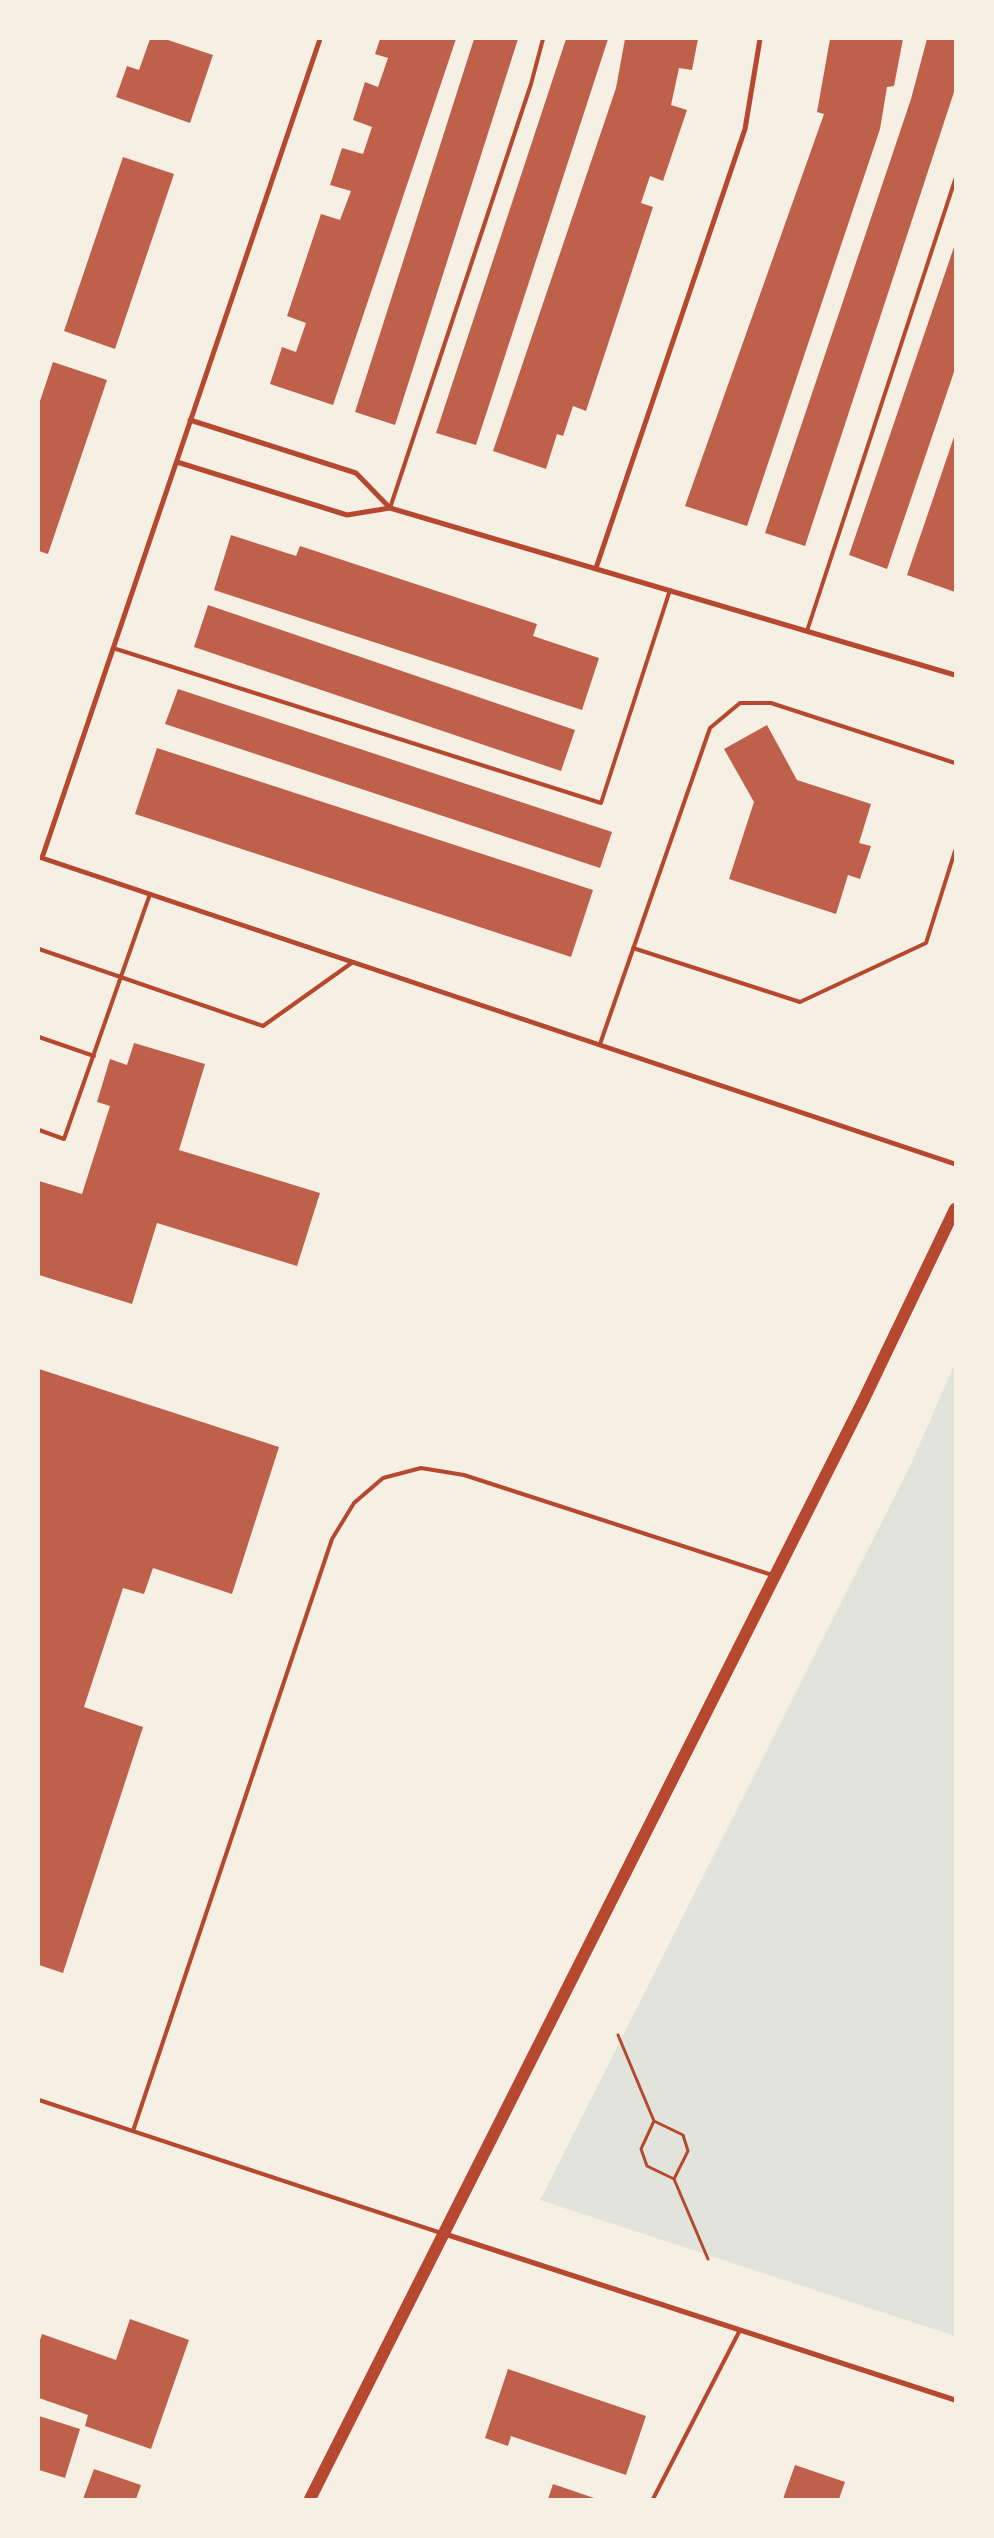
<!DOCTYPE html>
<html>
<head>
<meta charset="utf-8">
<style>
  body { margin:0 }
  #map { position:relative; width:994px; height:2538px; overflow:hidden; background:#f6efe4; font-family:"Titillium Web",sans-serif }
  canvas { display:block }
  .frame { position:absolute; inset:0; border:40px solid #f6efe4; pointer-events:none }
</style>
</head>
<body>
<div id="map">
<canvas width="994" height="2538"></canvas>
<div class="frame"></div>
</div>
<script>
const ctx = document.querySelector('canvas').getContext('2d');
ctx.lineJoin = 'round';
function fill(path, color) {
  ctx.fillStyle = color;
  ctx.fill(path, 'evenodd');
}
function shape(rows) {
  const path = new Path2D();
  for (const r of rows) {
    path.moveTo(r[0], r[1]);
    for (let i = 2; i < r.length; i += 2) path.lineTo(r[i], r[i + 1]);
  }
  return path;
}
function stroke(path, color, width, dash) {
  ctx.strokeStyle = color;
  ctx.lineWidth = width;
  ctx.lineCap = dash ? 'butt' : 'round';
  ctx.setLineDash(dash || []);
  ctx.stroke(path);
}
fill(shape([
  [955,1363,955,2336,540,2200,910,1466]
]), '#e2e4dc');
fill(shape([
  [150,39,165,39,213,55,190,123,116,97,127,66,139,70],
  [380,39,456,39,333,405,270,384,282,347,296,352,306,323,287,316,321,214,340,220,351,191,330,185,342,148,363,154,372,127,353,120,365,82,378,87,388,58,375,54],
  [474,39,518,39,395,425,355,412],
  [566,39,608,39,476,445,436,433],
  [625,39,698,39,692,70,679,68,671,105,687,110,663,181,650,176,641,203,653,207,586,411,573,406,563,436,557,434,546,469,493,451,616,88],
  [830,39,903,39,894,86,887,87,880,129,747,526,685,506,824,114,817,112],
  [927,39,955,39,955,89,805,546,765,533,911,99],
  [123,157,174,174,115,349,64,331],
  [955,244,955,369,887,569,849,555],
  [53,362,107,380,48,554,39,551,39,404],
  [955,434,955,592,907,575],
  [231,535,296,556,300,546,537,624,533,636,599,658,582,710,214,590],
  [208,605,575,730,561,771,194,647],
  [178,689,612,832,600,868,165,724],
  [767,725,797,780,871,804,859,843,871,846,860,879,848,875,836,914,729,879,754,802,724,749],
  [157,748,593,890,571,957,135,814],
  [134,1043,205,1064,179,1150,320,1193,297,1266,157,1223,132,1304,39,1275,39,1181,82,1194,110,1106,97,1102,110,1059,127,1065],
  [39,1369,279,1447,232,1594,153,1568,144,1594,123,1588,84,1707,143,1727,63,1973,39,1965],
  [130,2319,189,2340,151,2449,85,2426,88,2415,39,2398,39,2343,42,2334,116,2360],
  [508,2369,646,2416,626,2475,511,2436,508,2446,485,2438],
  [39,2416,80,2429,65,2478,39,2470],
  [795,2465,845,2482,839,2499,783,2499],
  [94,2469,141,2485,136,2499,83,2499],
  [553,2484,597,2499,548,2499]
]), '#bf614a');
stroke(shape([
  [618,2035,654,2121,641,2149,647,2166,674,2179,708,2259],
  [654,2121,683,2135,688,2151,674,2179]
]), '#b5482f', 3);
stroke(shape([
  [390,508,531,84,543,39],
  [807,631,955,180],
  [113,648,601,803,670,590],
  [633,948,800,1002,926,943,955,851],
  [39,949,263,1026,353,962],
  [39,1037,94,1056],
  [600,1044,710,728,740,703,771,703,955,763],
  [39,1130,64,1139,150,894],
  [39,2100,441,2233],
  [133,2131,332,1539,354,1503,383,1478,421,1468,464,1475,772,1575],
  [653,2499,740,2330]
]), '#b5482f', 4);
stroke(shape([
  [190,420,356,473,390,508],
  [177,462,347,515,390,508,955,675],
  [596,568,745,129,760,39],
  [39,857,955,1164],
  [42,858,320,39],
  [445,2234,955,2400]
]), '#b5482f', 5);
stroke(shape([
  [310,2499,863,1401,955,1209]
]), '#b5482f', 12);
</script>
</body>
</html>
